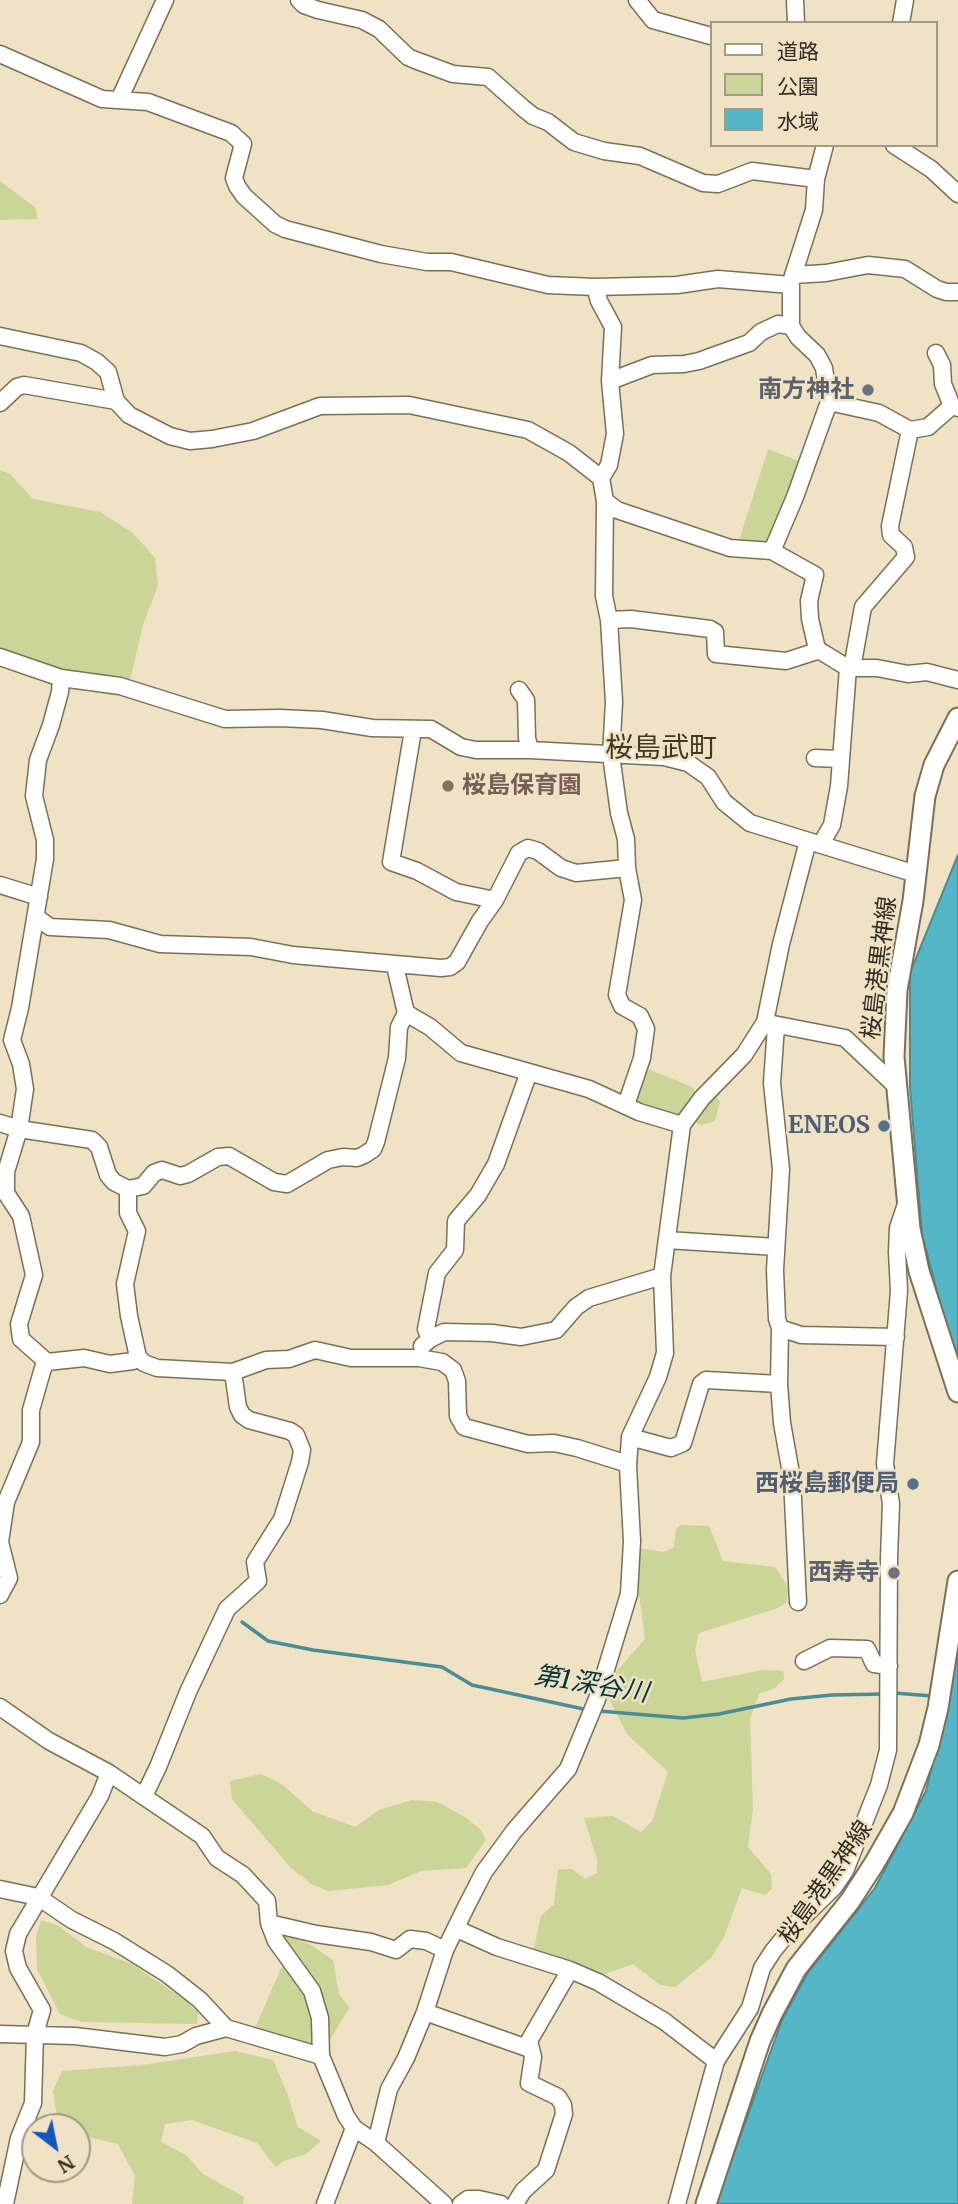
<!DOCTYPE html>
<html>
<head>
<meta charset="utf-8">
<style>
  body { margin:0 }
  #map { position:relative; width:958px; height:2204px; overflow:hidden; background:#efe2c5; font-family:Merriweather,"Noto Sans JP",serif }
  canvas { display:block }
  .legend { position:absolute; left:710px; top:21px; width:228px; height:126px; box-sizing:border-box; background:#efe2c5; border:2px solid #a39a84; margin:0; padding:9px 12px; list-style:none; font-size:21px; color:#322d22 }
  .legend li { display:flex; align-items:center; gap:14px; height:35px }
  .legend b { width:35px; border:2px solid #a39a84 }
  .north { position:absolute; left:21px; top:2113px; width:70px; height:70px; box-sizing:border-box; background:#efe2c5; border:2px solid #a39a84; border-radius:50%; rotate:148deg; font-size:19px; font-weight:700; line-height:28px; text-align:center; color:#322d22 }
  .north::after { content:''; display:block; margin:auto; width:24px; height:32px; background:#1654bf; clip-path:polygon(50% 0,100% 100%,50% 72%,0 100%) }
</style>
</head>
<body>
<div id="map">
<canvas width="958" height="2204"></canvas>
<ul class="legend">
<li><b style="height:9px;background:#fff"></b>道路</li>
<li><b style="height:19px;background:#cad597"></b>公園</li>
<li><b style="height:19px;background:#54b6c7"></b>水域</li>
</ul>
<div class="north">N</div>
</div>
<script>
const ctx = document.querySelector('canvas').getContext('2d');
ctx.lineJoin = 'round';
function fill(path, color) {
  ctx.fillStyle = color;
  ctx.fill(path, 'evenodd');
}
function shape(rows) {
  const path = new Path2D();
  for (const r of rows) {
    path.moveTo(r[0], r[1]);
    for (let i = 2; i < r.length; i += 2) path.lineTo(r[i], r[i + 1]);
  }
  return path;
}
function stroke(path, color, width, dash) {
  ctx.strokeStyle = color;
  ctx.lineWidth = width;
  ctx.lineCap = dash ? 'butt' : 'round';
  ctx.setLineDash(dash || []);
  ctx.stroke(path);
}
function drawText(font, color, halo, rows, align = 'center') {
  ctx.font = font + ' Merriweather,"Noto Sans JP",serif';
  ctx.lineWidth = 5;
  ctx.setLineDash([]);
  ctx.textBaseline = 'middle';
  ctx.strokeStyle = halo;
  ctx.fillStyle = color;
  for (const [text, x, y, turn = 0] of rows) {
    ctx.save();
    ctx.translate(x, y);
    ctx.rotate((+turn || 0) * Math.PI / 180);
    ctx.textAlign = isNaN(turn) ? turn : align;
    if (halo) ctx.strokeText(text, 0, 0);
    ctx.fillText(text, 0, 0);
    ctx.restore();
  }
}
fill(shape([
  [0,181,36,208,37,219,0,220],
  [768,449,804,463,771,548,738,544],
  [0,470,10,474,33,499,100,512,133,533,155,558,158,585,143,625,129,684,51,669,0,650],
  [643,1067,692,1087,698,1095,682,1118,633,1104],
  [715,1095,720,1102,715,1121,701,1125,693,1121,705,1101],
  [681,1525,709,1526,723,1561,775,1567,789,1589,786,1603,778,1608,699,1633,695,1650,702,1682,763,1670,783,1671,784,1679,775,1688,759,1694,750,1718,753,1809,748,1847,771,1874,772,1889,765,1895,742,1888,724,1937,711,1958,675,1987,660,1985,633,1964,600,1976,533,1952,541,1916,554,1904,558,1869,572,1869,585,1879,597,1873,597,1859,584,1818,613,1816,641,1832,652,1821,668,1772,627,1734,605,1691,617,1671,645,1639,637,1578,637,1548,664,1552,674,1547,676,1529],
  [261,1774,283,1785,312,1811,355,1827,379,1810,412,1800,437,1802,465,1817,480,1829,486,1840,466,1868,421,1871,388,1885,328,1891,311,1884,290,1867,232,1799,230,1781],
  [41,1920,59,1926,86,1947,132,1964,186,2001,198,2012,197,2024,81,2022,60,2014,37,1969,36,1937],
  [274,1928,311,1945,333,1960,339,1994,349,2008,330,2040,313,2047,261,2034,255,2028,283,1964,275,1948],
  [235,2051,273,2060,287,2093,298,2127,321,2141,306,2154,284,2161,276,2167,257,2143,192,2120,165,2124,161,2142,186,2155,203,2174,244,2197,243,2204,132,2204,135,2176,118,2144,84,2136,77,2132,77,2127,68,2127,58,2121,53,2091,62,2071,142,2065]
]), '#cad597');
const water = shape([
  [958,855,958,1369,922,1235,910,1087,910,973,958,855],
  [958,1619,958,2204,716,2204,782,2020,807,1974,875,1888,926,1791,941,1727,958,1619]
]);
fill(water, '#54b6c7');
stroke(water, '#4a8d96', 2);
stroke(shape([
  [242,1622,268,1641,313,1650,442,1667,472,1685,588,1710],
  [894,1693,932,1696],
  [599,1711,683,1718,719,1714,791,1699,832,1695,883,1694]
]), '#4a8d96', 3.5);
const minor = shape([
  [299,0,304,5,318,10,362,20,379,29,408,57,415,60,453,74,488,77,523,108,533,116,548,122,574,142,604,151,640,156,703,183,718,184,752,171,816,179],
  [637,0,653,20,711,36],
  [795,0,796,23],
  [901,23,905,0],
  [0,54,102,99,148,102,231,133,243,144,234,178,237,186,244,196,275,224,285,229,381,254,427,262,451,262,548,285,595,287,677,285,718,279,791,285,791,326,798,337,817,355,824,368,829,402,879,413,910,430,928,427,952,406,958,408],
  [119,100,165,0],
  [894,145,931,169,958,194],
  [793,275,826,273,868,265,905,269,937,289,946,292,958,292],
  [791,282,814,210,816,179,825,145],
  [595,287,599,301,613,327,610,381,615,434,609,465,601,478],
  [0,336,81,353,97,362,108,372,116,401,129,415,170,436,190,441,212,439,253,431,320,406,409,405,528,430,569,453,601,478,605,501,604,596,609,620,614,702,611,755,619,813,626,839,627,868,633,900,617,995,622,1006,640,1016,646,1029,642,1058,626,1105],
  [936,353,942,365,943,384,952,406],
  [610,381,652,365,684,364,699,361,749,343,761,332,778,324,791,326],
  [0,403,17,387,24,385,116,401],
  [605,501,617,510,730,548,772,551,815,575,809,601,810,619,817,649,848,668,877,668,908,674,927,672,958,680],
  [772,551,795,497,829,402],
  [609,620,631,619,710,629,715,632,716,654,786,661,814,652,817,649],
  [0,657,61,678,120,686,225,719,280,718,322,720,372,728,431,729,461,747,476,750,530,750,664,757,688,763,708,777,724,802,750,823,916,874],
  [852,668,863,607,906,557,904,547,891,535,890,526,910,430],
  [61,678,60,692,51,725,38,760,34,796,45,840,45,859,20,1008,12,1040,21,1064,25,1089,19,1129,6,1172,6,1193,21,1216,34,1275,19,1324,21,1339,47,1362,84,1358,110,1364,133,1361,138,1357],
  [519,690,526,700,527,738,530,750],
  [413,730,391,862,417,871,456,892,495,900],
  [815,758,840,759],
  [821,844,832,825,839,786,848,668],
  [0,885,39,897],
  [36,917,50,927,109,930,160,944,251,947,293,955,441,968,450,967,457,962,480,921,495,900,519,853,528,848,538,851,561,868,576,873,627,868],
  [406,1013,430,1027,461,1053,589,1089,639,1112,682,1125],
  [768,1023,845,1038,898,1088],
  [776,1026,772,1083,781,1169,775,1270,777,1319,780,1328,801,1335,896,1337],
  [0,1123,19,1129,92,1140,99,1147,108,1175,114,1182,128,1189,143,1186,154,1173,162,1170,180,1176,188,1174,218,1157,229,1156,274,1182,287,1184,328,1160,343,1157,357,1158,364,1155,373,1149,376,1142,397,1058,399,1027,406,1013,395,966],
  [128,1189,128,1213,137,1231,125,1284,129,1316,138,1357,144,1363,157,1368,233,1372,266,1360,289,1359,315,1350,351,1358,419,1358,442,1362,453,1370,457,1381,458,1416,464,1427,528,1444,554,1443,577,1448,628,1464],
  [667,1240,776,1247],
  [780,1328,779,1384,782,1423,792,1479,798,1602],
  [430,1339,426,1329,437,1273,455,1250,456,1221,478,1195,496,1164,529,1072],
  [422,1346,430,1339,444,1332,492,1333,521,1337,556,1330,576,1307,589,1298,662,1276],
  [630,1437,671,1448,683,1443,701,1384,706,1380,779,1384],
  [0,1595,9,1578,0,1542,6,1502,31,1442,31,1410,43,1368,47,1362],
  [804,1661,830,1648,867,1649,874,1664,889,1666],
  [0,1707,49,1741,109,1773,202,1836,217,1858,243,1875,267,1901,269,1923,276,1941,312,1991,320,2018,321,2056,346,2116,354,2128,376,2143,444,2204],
  [144,1796,158,1767,188,1692,227,1609,258,1581,255,1562,282,1519,300,1462,302,1450,296,1435,290,1431,249,1420,242,1415,238,1407,233,1372],
  [0,1889,38,1897,72,1920,114,1941,167,1974,200,2000,226,2028,321,2056],
  [269,1923,316,1934,371,1942,396,1950,410,1939,426,1941,445,1950],
  [457,1929,497,1947,570,1970,598,1982,664,2021,716,2061],
  [425,2012,530,2049],
  [0,2034,75,2036,165,2047,182,2044,196,2036,226,2028],
  [376,2143,389,2089,406,2058,425,2012,445,1950,466,1907,484,1872,514,1831,568,1769,597,1699,629,1594,632,1541,628,1466,630,1437,658,1377,665,1353,662,1276,682,1125,702,1098,744,1055,765,1022,781,944,808,841],
  [5,2204,19,2138,33,2103,35,2034,42,2010,18,1968,14,1951,18,1934,100,1796,109,1773],
  [325,2204,354,2128],
  [461,2204,468,2199,479,2199,501,2204],
  [515,2204,523,2191,546,2170,564,2114,563,2105,558,2097,529,2083,533,2057,529,2041,570,1970],
  [677,2204,716,2061,750,2008,762,1968,773,1951,791,1929,834,1887,845,1871,879,1785,888,1750,889,1558,891,1504,885,1464,899,1291,897,1252,898,1228,906,1204]
]);
const major = shape([
  [958,718,934,765,925,796,913,901,897,990,894,1057,910,1229,919,1271,958,1392],
  [706,2204,760,2041,772,2014,796,1969,850,1901,874,1864,903,1813,929,1745,938,1708,958,1581]
]);
stroke(minor, '#7b7056', 19);
stroke(major, '#7b7056', 23);
stroke(minor, '#fff', 16);
stroke(major, '#fff', 19);
for (const [x, y, r, color] of [
  [868,390,7,"#6b7280"],
  [448,786,7,"#8d6e63"],
  [884,1126,7,"#5c6f8a"],
  [913,1484,7,"#5c6f8a"],
  [894,1573,7,"#6b7280"]
]) {
  const dot = new Path2D();
  dot.arc(x, y, r, 0, 2 * Math.PI);
  ctx.fillStyle = color;
  ctx.fill(dot);
  stroke(dot, '#efe2c5', 2.5);
}
drawText('bold 24px', '#5b616d', '#efe2c5', [
  ["南方神社",854,390],
  ["西寿寺",880,1573]
], 'right');
drawText('bold 24px', '#785e54', '#efe2c5', [
  ["桜島保育園",462,786]
], 'left');
drawText('24px', '#322d22', '#efe2c5', [
  ["桜島港黒神線",880,968,-83],
  ["桜島港黒神線",826,1883,-55]
]);
drawText('bold 24px', '#4e5e75', '#efe2c5', [
  ["ENEOS",870,1126],
  ["西桜島郵便局",899,1484]
], 'right');
drawText('italic 26px', '#04353c', '#efe2c5', [
  ["第1深谷川",591,1685,9]
]);
drawText('28px', '#42381f', '#efe2c5', [
  ["桜島武町",661,749]
]);
</script>
</body>
</html>
